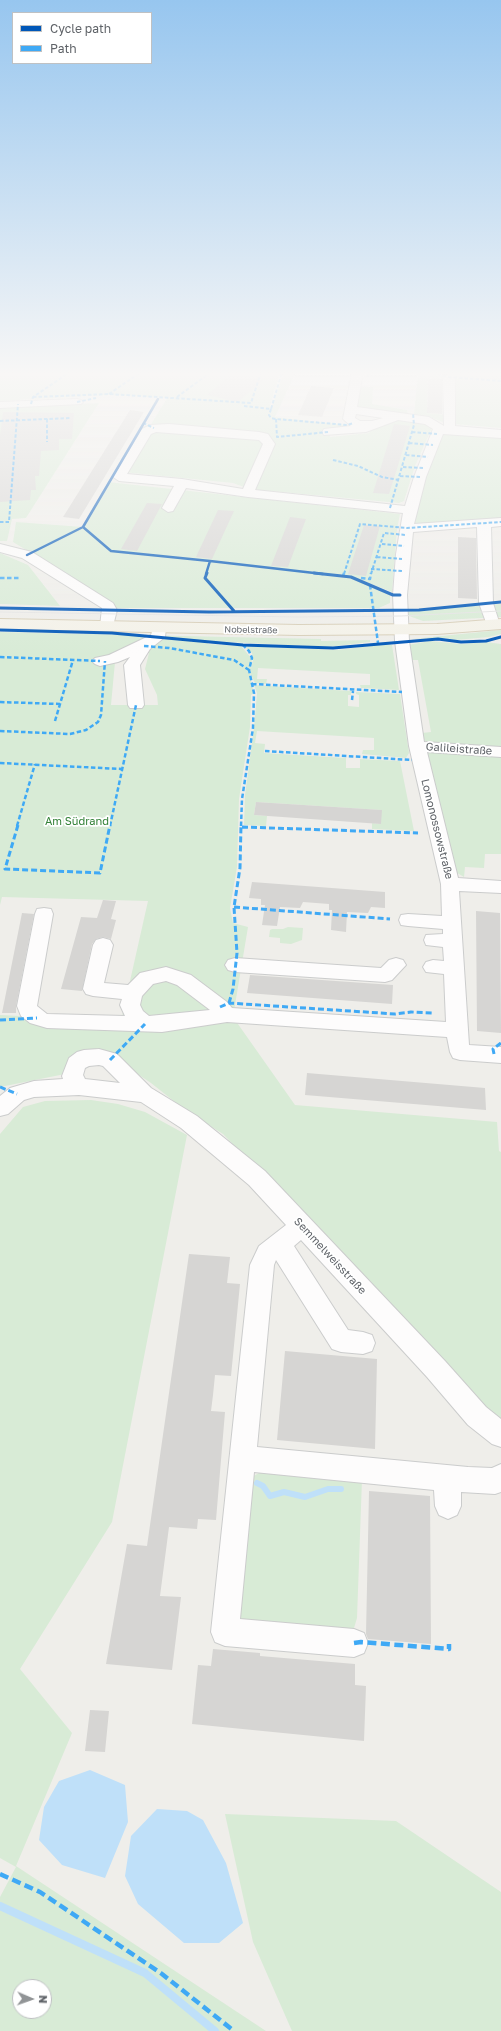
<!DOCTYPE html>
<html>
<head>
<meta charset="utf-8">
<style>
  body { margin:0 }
  #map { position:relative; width:501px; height:2031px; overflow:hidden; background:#efeeea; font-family:"Golos Text",sans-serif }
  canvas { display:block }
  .legend { position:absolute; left:12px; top:12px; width:140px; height:52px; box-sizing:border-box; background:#fff; border:1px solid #bfc1c3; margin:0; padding:5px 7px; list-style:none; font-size:12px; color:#5f6368 }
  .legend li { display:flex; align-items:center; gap:8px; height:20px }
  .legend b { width:20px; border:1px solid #bfc1c3 }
  .north { position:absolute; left:12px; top:1979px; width:40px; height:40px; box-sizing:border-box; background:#fff; border:1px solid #bfc1c3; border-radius:50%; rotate:92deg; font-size:11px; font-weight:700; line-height:16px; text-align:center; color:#5f6368 }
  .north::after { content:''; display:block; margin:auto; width:14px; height:18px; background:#919496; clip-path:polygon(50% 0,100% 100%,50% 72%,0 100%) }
</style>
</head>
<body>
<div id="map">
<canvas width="501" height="2031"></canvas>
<ul class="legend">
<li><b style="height:5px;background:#0057b8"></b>Cycle path</li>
<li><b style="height:5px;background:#3fa9f5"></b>Path</li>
</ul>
<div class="north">N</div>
</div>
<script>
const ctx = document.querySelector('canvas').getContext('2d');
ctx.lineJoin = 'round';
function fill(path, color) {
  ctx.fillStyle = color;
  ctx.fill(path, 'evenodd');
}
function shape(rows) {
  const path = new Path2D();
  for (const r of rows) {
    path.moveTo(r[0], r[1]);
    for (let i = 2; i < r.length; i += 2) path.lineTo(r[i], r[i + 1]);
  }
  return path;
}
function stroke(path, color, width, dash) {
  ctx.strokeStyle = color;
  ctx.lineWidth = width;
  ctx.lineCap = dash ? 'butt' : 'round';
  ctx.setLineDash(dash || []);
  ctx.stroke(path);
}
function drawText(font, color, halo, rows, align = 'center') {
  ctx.font = font + ' "Golos Text",sans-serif';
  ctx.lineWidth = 3.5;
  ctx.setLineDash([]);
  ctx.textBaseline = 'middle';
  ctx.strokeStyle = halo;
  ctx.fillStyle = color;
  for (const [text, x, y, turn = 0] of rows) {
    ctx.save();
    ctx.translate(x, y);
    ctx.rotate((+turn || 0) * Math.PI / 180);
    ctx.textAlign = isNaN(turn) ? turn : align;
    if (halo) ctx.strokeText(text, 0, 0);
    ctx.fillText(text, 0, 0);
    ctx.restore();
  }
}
fill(shape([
  [0,372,280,372,270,406,271,409,284,372,296,372,275,417,354,426,348,429,340,427,327,428,324,430,330,434,330,437,369,433,370,430,398,419,419,421,431,427,431,430,415,466,404,501,399,503,249,489,233,483,122,472,167,398,110,395,0,401],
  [408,372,422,372,443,377,443,379,428,378,427,413,447,415,448,424,427,416,414,414,418,373],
  [451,372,501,372,501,380,449,377],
  [455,378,501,381,501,428,453,424,453,379],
  [359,386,373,387,372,404,407,410,408,415,360,408,356,405],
  [99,403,26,518,12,519,7,541,0,541,0,407],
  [442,431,501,437,501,520,419,526,413,523,418,499],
  [108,482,400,514,397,529,392,592,358,579,390,595,390,603,379,608,115,608,114,603,13,542,16,522,83,527],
  [0,553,28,565,60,606,0,604],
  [501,604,501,617,423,621,409,616,406,612,460,606],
  [501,630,501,634,489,637,455,640,445,638,412,639],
  [0,632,321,639,321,641,370,640,370,642,328,647,208,641,208,644,241,646,252,659,250,677,254,693,251,695,250,727,239,799,237,867,230,908,233,923,248,927,233,1017,295,1105,497,1122,499,1151,501,1152,501,1424,223,1134,185,1110,151,1083,103,1051,65,1074,0,1087,0,1015,121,1021,148,901,2,897,0,905],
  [131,652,149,653,145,669,157,695,158,705,111,705,115,662],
  [430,641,462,644,486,642,501,644,501,749,429,743,425,741,422,733,431,732,418,660,410,660,408,645],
  [385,644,392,645,399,690,361,688,360,685,370,685,370,674,258,668,257,679,267,679,266,684,255,683,250,673,253,660,252,653,244,646,337,650],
  [254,685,351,691,351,695,348,695,348,706,359,707,359,695,356,694,356,692,400,694,409,753,406,758,362,754,363,750,374,750,374,738,257,731,255,743,265,744,264,753,346,758,346,768,360,768,360,759,400,761,414,831,372,829,372,823,381,824,381,810,256,802,254,815,267,816,266,826,244,825,245,795,254,728,257,693],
  [430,751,501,754,501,854,485,854,484,868,465,867,464,877,454,871,426,756],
  [288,927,303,928,302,940,291,944,280,943,280,938,269,937,270,930,272,929,283,929],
  [91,1100,118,1104,145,1112,187,1135,112,1522,20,1669,72,1733,16,1866,266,2031,0,2031,0,1897,16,1867,0,1858,0,1134,23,1107,45,1101],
  [20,1987,44,1987,44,2011,20,2011],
  [264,1470,362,1479,357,1618,351,1638,245,1626,239,1617,252,1477],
  [225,1814,396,1821,501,1892,501,2031,292,2031,253,1942]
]), '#d8ebd6');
fill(shape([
  [90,1770,125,1785,128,1822,105,1878,62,1865,39,1840,44,1807,59,1781],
  [157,1809,187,1811,203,1820,226,1863,243,1923,219,1943,184,1943,138,1904,125,1876,131,1836]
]), '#bfe0f9');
stroke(shape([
  [257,1483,263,1486,270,1496,284,1492,305,1497,328,1489,341,1489]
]), '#bfe0f9', 6);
stroke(shape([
  [0,1906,145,1973,215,2031]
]), '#bfe0f9', 8);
fill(shape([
  [233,373,263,380,238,402,207,395],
  [428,378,442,379,442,414,427,413],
  [311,386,334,388,322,417,298,415],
  [130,410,144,412,79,519,63,517],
  [3,412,74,413,72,439,59,439,59,450,41,451,39,476,35,476,36,490,31,490,30,500,0,502,0,436],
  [394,424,410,426,396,472,389,494,373,493],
  [147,503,162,504,137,551,121,549],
  [218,510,234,511,212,559,196,557],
  [290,517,306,519,288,567,271,566],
  [364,525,380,526,366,576,348,574],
  [458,537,476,538,477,599,458,598],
  [256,802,382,810,381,824,254,815],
  [252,882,385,892,385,908,371,907,368,913,347,912,346,932,331,930,332,910,329,910,329,904,303,902,300,908,280,907,277,926,262,925,265,905,261,905,261,899,249,898],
  [103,900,116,901,111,919,116,920,111,939,103,937,96,939,92,944,82,991,61,989,81,917,97,918],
  [476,911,500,913,501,1033,477,1031],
  [22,913,34,914,16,1006,16,1013,2,1013],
  [250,975,393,985,392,1004,247,993],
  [307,1073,485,1088,486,1110,305,1095],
  [189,1254,230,1257,227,1283,240,1284,231,1376,215,1375,213,1395,211,1411,225,1412,216,1520,198,1519,197,1529,169,1527,160,1596,181,1597,172,1670,106,1664,127,1544,147,1546],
  [285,1351,377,1359,375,1449,277,1440],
  [369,1491,430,1496,431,1644,368,1639,366,1634],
  [213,1649,260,1653,260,1656,355,1664,355,1685,366,1686,364,1741,192,1724,198,1665,211,1666],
  [90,1710,109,1711,105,1752,85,1751]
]), '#d6d5d3');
const minor = shape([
  [352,372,363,372,357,407,429,417,444,426,443,377,449,374,453,375,455,377,455,426,501,430,501,438,443,434,426,477,414,524,501,518,501,526,491,527,493,603,500,625,498,628,493,629,488,628,479,603,477,527,413,532,407,595,409,641,424,742,501,747,501,757,427,752,458,878,501,881,501,893,459,891,469,1045,501,1047,501,1063,460,1060,453,1058,450,1052,447,1037,227,1022,162,1032,47,1028,30,1023,21,1016,17,1006,35,914,37,909,44,908,51,909,53,914,37,1006,47,1014,125,1016,120,1005,122,999,93,996,86,994,83,989,93,945,96,940,103,938,110,940,113,945,104,983,128,985,140,973,166,967,191,975,227,1002,232,1008,446,1022,444,974,426,972,423,967,426,962,433,960,444,961,443,947,426,945,424,940,426,935,443,934,443,929,408,926,401,925,399,920,401,915,408,914,442,916,441,884,409,746,395,641,393,595,396,554,403,513,248,497,186,488,173,511,168,512,162,508,174,486,119,481,113,477,142,429,150,425,169,424,259,432,268,434,275,444,255,490,405,506,414,477,433,429,425,424,398,420,366,432,324,435,322,432,324,429,351,426,343,419,352,372],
  [356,414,383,418,372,421,360,421,355,418,356,414],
  [156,432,259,440,263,444,243,489,182,479,127,474,151,434,156,432],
  [166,981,177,985,210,1010,149,1016,143,1011,140,1005,142,996,153,984,166,981],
  [421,372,437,372,438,373,432,376,423,374,421,372],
  [77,399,81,400,83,402,81,404,0,408,0,402,77,399],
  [0,544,32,552,113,603,117,610,112,630,107,631,102,630,100,627,102,608,22,558,0,552,0,544],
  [159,624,164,625,166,628,165,637,150,649,140,665,144,705,142,708,130,708,128,705,124,665,130,657,118,662,100,666,95,664,92,661,95,658,109,655,151,635,154,625,159,624],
  [235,958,381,968,389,960,396,958,403,960,406,965,392,980,385,982,235,972,228,970,225,965,228,960,235,958],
  [99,1049,117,1054,151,1088,197,1116,265,1171,445,1361,486,1407,501,1419,501,1447,492,1444,468,1425,427,1377,301,1240,294,1246,348,1330,363,1332,372,1335,375,1343,372,1351,363,1354,341,1352,332,1349,276,1260,274,1265,257,1447,468,1467,492,1468,501,1464,501,1492,495,1494,461,1492,461,1506,457,1515,448,1519,439,1515,435,1506,434,1490,254,1472,240,1619,354,1629,364,1633,368,1643,364,1653,354,1657,225,1646,215,1642,211,1632,250,1265,259,1246,286,1225,249,1185,181,1128,141,1102,79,1095,34,1097,24,1100,8,1114,0,1116,0,1096,10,1088,34,1081,63,1079,62,1076,69,1058,77,1052,84,1050,99,1049],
  [99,1065,103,1066,120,1083,85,1079,83,1075,85,1068,89,1066,99,1065]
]);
const major = shape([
  [0,619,299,625,437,624,501,619,501,629,437,634,299,635,0,629,0,619]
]);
stroke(minor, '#cbcccc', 2);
stroke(major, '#d7ceb8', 2);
fill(minor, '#fdfcfc');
fill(major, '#f4f2e9');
stroke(shape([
  [0,612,297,617,401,616,501,611]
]), '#e4e4e4', 1);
stroke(shape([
  [432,373,449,377,501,381],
  [368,377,369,372],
  [109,394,141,372],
  [33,397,109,394,251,403,261,372],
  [177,397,211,372],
  [77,402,96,398],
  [31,404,33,397,70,372],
  [244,406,271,409,282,372],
  [271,409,269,415,271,418,276,419,347,425,354,423],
  [47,419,47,442],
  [276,419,277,437,328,432],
  [0,421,70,418],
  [143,423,154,428],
  [412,432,437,434],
  [409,443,433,445],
  [406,455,428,457],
  [333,460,358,466,382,477,399,480],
  [403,467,423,468],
  [400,476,420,477],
  [390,508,414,425,413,413],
  [0,522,9,522,18,404],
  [382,544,404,546],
  [377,557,402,559],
  [371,569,402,571],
  [344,574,360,524,407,528,501,522],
  [371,574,384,533,406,535]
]), '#3fa9f5', 2, [3.5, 2]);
stroke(shape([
  [343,576,344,573],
  [0,578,19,578],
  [361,578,370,579,371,573],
  [370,585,378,643],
  [144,646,169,648,234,660,249,670],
  [0,657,100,661],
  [252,684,402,692],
  [352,700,353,691],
  [0,702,60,704],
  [55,721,73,660],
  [0,731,70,734,86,730,98,722,101,715,105,661],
  [265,751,412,760],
  [0,763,122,769],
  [17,826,35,764],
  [110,826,136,705],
  [241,826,242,799,253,728,254,693,249,670,252,658,249,651,243,645]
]), '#3fa9f5', 2.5, [4.5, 2.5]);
stroke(shape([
  [18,825,5,869,100,873,110,825],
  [242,827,418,833],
  [234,907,390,919],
  [229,1003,233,989,237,953,234,907,240,868,241,825],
  [220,1007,229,1003,395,1014,411,1012,432,1013],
  [0,1020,37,1018],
  [494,1054,493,1049,501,1043],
  [110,1060,145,1024],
  [0,1087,17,1094]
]), '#3fa9f5', 3, [6, 3]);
stroke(shape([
  [354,1643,361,1642,449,1649,449,1644],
  [0,1874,40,1892,162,1974,234,2031]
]), '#3fa9f5', 4.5, [9, 4.5]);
stroke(shape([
  [83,527,111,551,210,561],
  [27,555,83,527,158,399],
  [206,574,210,561,323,574]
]), '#0057b8', 2.5);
stroke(shape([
  [207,573,205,578,234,611],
  [314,573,351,577,393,595,400,595],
  [0,608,209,612,419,610,501,602],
  [0,630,112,633,243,645,333,648,438,639,461,642,486,641,501,637]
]), '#0057b8', 3);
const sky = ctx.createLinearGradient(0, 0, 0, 656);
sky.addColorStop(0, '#97c6ef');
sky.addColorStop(0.57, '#f8f7f6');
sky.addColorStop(1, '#f8f7f600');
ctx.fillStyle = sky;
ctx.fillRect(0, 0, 501, 656);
drawText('9px', '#5f6368', '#fff', [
  ["Nobelstraße",251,630,1]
]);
drawText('11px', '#5f6368', '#fff', [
  ["Galileistraße",459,749,4],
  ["Lomonossowstraße",437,829,76],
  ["Semmelweisstraße",330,1256,47]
]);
drawText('11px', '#348238', '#fff', [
  ["Am Südrand",77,822]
]);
</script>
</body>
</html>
